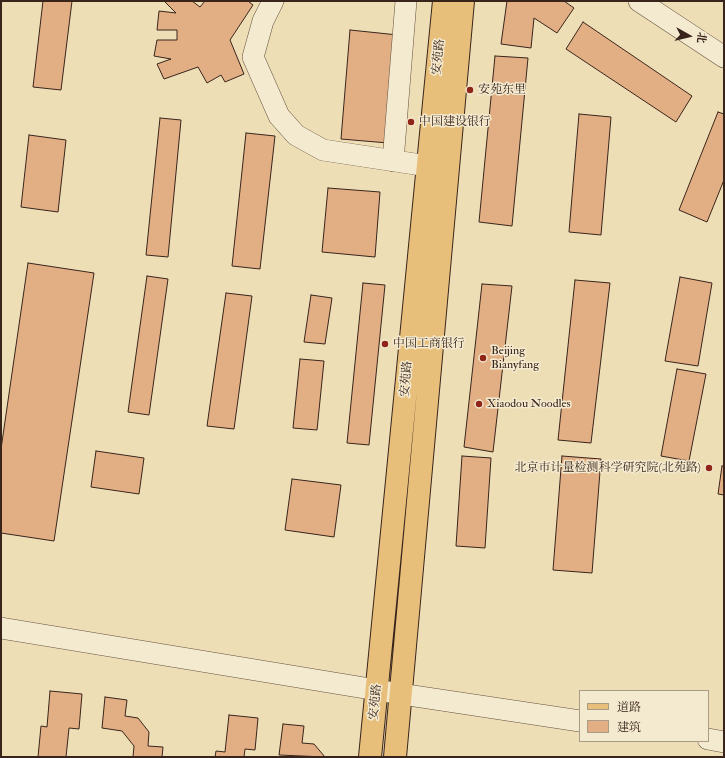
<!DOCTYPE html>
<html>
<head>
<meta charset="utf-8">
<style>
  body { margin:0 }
  #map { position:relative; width:725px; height:758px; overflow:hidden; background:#eedeb5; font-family:"IM FELL Double Pica","Noto Serif SC",serif }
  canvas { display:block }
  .frame { position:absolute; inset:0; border:2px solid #39241c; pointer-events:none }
  .legend { position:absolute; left:579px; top:690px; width:130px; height:52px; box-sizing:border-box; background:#f4eacf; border:1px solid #a99b87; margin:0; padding:5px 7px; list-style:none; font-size:12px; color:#39241c }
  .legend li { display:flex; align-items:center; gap:8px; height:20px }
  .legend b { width:20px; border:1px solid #a99b87 }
  .north { position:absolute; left:669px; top:16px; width:40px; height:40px; -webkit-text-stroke:3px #f4eacf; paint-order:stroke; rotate:98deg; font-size:11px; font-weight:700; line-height:16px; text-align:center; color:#39241c }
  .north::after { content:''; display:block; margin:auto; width:14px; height:18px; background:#39241c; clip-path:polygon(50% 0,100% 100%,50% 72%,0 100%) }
</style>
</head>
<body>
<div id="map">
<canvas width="725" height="758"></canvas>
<div class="frame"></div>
<ul class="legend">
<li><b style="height:5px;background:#e7bf7a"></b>道路</li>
<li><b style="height:11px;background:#e2af84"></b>建筑</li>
</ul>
<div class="north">北</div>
</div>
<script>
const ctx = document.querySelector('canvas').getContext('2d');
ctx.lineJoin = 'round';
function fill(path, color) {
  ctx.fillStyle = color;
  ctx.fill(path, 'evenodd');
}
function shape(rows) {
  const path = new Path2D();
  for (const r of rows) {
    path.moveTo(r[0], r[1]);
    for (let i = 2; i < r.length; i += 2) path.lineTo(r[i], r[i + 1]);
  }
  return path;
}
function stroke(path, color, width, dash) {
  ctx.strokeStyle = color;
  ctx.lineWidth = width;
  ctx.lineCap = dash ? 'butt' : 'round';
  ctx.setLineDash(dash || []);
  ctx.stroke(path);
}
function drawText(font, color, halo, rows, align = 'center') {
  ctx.font = font + ' "IM FELL Double Pica","Noto Serif SC",serif';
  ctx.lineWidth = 3;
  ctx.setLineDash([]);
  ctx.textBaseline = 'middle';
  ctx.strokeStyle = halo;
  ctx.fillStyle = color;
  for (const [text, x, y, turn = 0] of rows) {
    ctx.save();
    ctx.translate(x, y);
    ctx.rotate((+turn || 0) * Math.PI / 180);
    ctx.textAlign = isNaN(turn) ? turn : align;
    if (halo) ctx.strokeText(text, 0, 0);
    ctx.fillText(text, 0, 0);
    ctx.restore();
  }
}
const building = shape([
  [43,1,72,1,61,90,33,87,43,1],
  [164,1,192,1,200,7,205,1,248,1,253,5,230,40,244,74,225,82,221,75,207,83,198,67,164,79,157,64,171,59,154,56,157,40,177,40,177,30,157,30,159,11,176,13,164,1],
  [507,1,564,1,574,8,557,33,534,18,531,48,501,44,507,1],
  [583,22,692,96,676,122,566,49,583,22],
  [350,30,398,35,388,143,341,139,350,30],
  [495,56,528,58,512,226,479,222,495,56],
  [718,112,724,114,724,180,707,222,679,210,718,112],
  [579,114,611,117,601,235,569,232,579,114],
  [160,118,181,120,168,257,146,255,160,118],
  [246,133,275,136,260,269,232,266,246,133],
  [29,135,66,140,58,212,21,207,29,135],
  [328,188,380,192,375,257,322,252,328,188],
  [28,263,94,273,54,541,1,533,1,449,28,263],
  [147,276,168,279,149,415,128,412,147,276],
  [680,277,712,283,698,366,665,361,680,277],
  [575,280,610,283,591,443,558,440,575,280],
  [363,283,385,285,369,445,347,443,363,283],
  [482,284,512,286,493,452,464,447,482,284],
  [226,293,252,296,234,429,207,426,226,293],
  [311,295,332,298,325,344,304,342,311,295],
  [300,359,324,361,317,430,293,428,300,359],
  [677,369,706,374,689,461,661,456,677,369],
  [96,451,144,458,139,494,91,487,96,451],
  [462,456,491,458,485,548,456,546,462,456],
  [562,456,601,459,592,573,553,570,562,456],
  [722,466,724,466,724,495,718,494,722,466],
  [292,479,341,485,334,537,285,530,292,479],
  [50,691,82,694,79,729,69,728,66,757,38,757,41,726,47,727,50,691],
  [105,697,127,700,125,716,138,718,149,732,148,746,163,747,162,757,133,757,134,746,122,731,102,728,105,697],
  [229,715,258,718,255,750,245,749,244,757,215,757,216,751,225,752,229,715],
  [283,724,304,726,302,743,314,744,325,757,279,755,283,724]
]);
fill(building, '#e2af84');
stroke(building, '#39241c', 1);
const minor = shape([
  [273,1,263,21,253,57,279,116,296,135,323,150,428,166],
  [639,1,724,57],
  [393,161,406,1],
  [1,628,401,694,580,721],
  [708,739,724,742]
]);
const major = shape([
  [370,757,444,1],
  [395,757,463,1]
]);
stroke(minor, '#665242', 22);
stroke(major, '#39241c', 24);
stroke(minor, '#f4eacf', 21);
stroke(major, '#e7bf7a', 22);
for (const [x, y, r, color] of [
  [470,90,4,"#8f2418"],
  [411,122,4,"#8f2418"],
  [385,344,4,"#8f2418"],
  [483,358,4,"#8f2418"],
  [479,404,4,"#8f2418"],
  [709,468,4,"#8f2418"]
]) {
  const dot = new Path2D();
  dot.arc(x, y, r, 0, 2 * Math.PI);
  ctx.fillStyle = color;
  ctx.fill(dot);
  stroke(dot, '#f4eacf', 1.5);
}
drawText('12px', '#39241c', '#f4eacf', [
  ["安苑路",439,57,-84],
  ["安苑路",407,379,-85],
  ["安苑路",376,702,-84]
]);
drawText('12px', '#39241c', '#f4eacf', [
  ["安苑东里",478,90],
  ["中国建设银行",419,122],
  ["中国工商银行",393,344],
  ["Beijing",491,351],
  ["Bianyfang",491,365],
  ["Xiaodou Noodles",487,404],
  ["北京市计量检测科学研究院(北苑路)",701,468,"right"]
], 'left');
</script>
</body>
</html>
